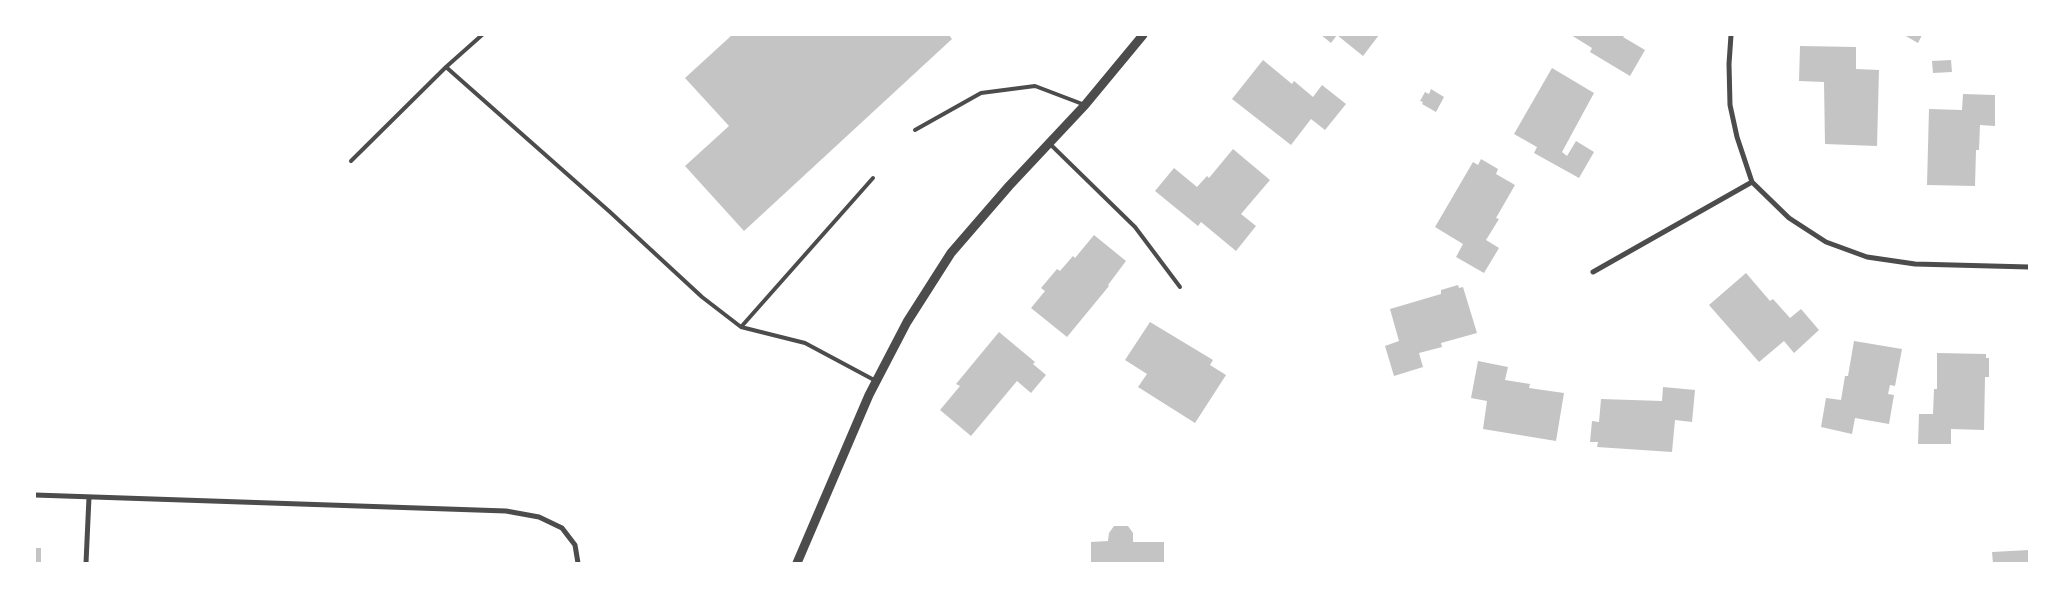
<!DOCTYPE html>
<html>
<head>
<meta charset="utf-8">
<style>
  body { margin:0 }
  #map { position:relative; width:2064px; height:598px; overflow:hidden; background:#fff; font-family:Inter,sans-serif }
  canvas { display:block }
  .frame { position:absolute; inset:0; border:36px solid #fff; pointer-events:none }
</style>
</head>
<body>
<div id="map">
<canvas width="2064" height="598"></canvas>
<div class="frame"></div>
</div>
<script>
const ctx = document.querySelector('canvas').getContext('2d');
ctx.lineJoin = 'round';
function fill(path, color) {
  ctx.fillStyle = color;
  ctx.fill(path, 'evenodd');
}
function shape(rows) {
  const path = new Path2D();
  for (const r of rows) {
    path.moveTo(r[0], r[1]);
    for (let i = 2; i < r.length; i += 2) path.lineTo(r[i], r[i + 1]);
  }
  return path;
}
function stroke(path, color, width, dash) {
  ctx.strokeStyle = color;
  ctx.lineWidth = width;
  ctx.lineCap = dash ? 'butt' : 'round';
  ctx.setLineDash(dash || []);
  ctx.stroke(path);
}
fill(shape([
  [732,35,949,35,952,39,744,231,685,166,729,126,685,78],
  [1321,35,1379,35,1363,56,1337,35,1331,43],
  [1571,35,1625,35,1623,37,1645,50,1630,76,1590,52,1592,48],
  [1904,35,1922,35,1918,43],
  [1800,46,1856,47,1856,69,1879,70,1877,146,1825,144,1824,82,1799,81],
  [1263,60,1292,84,1294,81,1313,97,1322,85,1346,104,1325,130,1311,119,1291,145,1232,99],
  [1951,60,1952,72,1933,73,1932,61],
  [1552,68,1594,93,1562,152,1567,156,1576,141,1594,152,1579,178,1534,153,1537,147,1514,134],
  [1431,89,1444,97,1436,112,1422,104,1423,102,1420,101,1425,92,1429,94],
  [1963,94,1995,95,1995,126,1980,125,1979,150,1976,150,1975,186,1927,185,1929,109,1962,110],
  [1233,149,1270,180,1241,214,1256,226,1236,251,1201,222,1198,226,1155,191,1174,168,1197,187,1207,176,1209,178],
  [1481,159,1498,169,1496,174,1515,185,1496,218,1499,219,1486,240,1499,248,1484,273,1456,257,1463,244,1435,227,1473,162,1478,165],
  [1094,235,1126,261,1108,285,1109,286,1067,337,1031,308,1045,291,1041,288,1057,269,1060,271,1073,256,1075,258],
  [1746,273,1770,301,1773,299,1790,318,1801,309,1819,330,1794,353,1784,341,1759,362,1709,305],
  [1458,285,1459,288,1463,287,1477,333,1441,343,1442,347,1419,353,1423,367,1394,376,1385,346,1399,341,1390,309,1441,294,1441,290],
  [1150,322,1213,360,1210,365,1226,375,1195,423,1138,387,1147,374,1125,360],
  [999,332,1035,362,1033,364,1046,375,1031,393,1017,381,971,436,940,410,960,386,956,384],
  [1854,341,1902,349,1895,386,1890,385,1888,394,1894,395,1889,424,1855,418,1852,434,1821,427,1826,398,1841,400,1845,376,1848,376],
  [1937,353,1986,354,1986,358,1989,358,1989,377,1985,377,1984,430,1951,429,1951,444,1918,444,1919,414,1933,414,1934,389,1937,389],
  [1478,361,1508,367,1505,380,1530,384,1529,388,1564,393,1556,441,1483,429,1487,401,1471,398],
  [1663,387,1695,390,1692,422,1675,420,1672,452,1597,447,1598,442,1590,442,1592,421,1599,422,1601,399,1662,401],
  [1114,526,1128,526,1133,533,1133,542,1164,542,1164,563,1091,563,1091,542,1108,541,1109,533],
  [35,548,41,548,41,563,35,563],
  [2029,550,2029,563,1993,563,1992,552]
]), '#c4c4c4');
stroke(shape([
  [446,67,610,212,702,297,741,327,805,343,876,381],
  [915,130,981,93,1035,86,1085,105],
  [1049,143,1135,227,1180,287],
  [351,161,446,67,482,35],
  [741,327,873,178]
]), '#4c4c4c', 4);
stroke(shape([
  [1731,35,1729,64,1730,105,1737,137,1752,182,1789,218,1826,242,1867,257,1915,264,2029,267],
  [1593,272,1752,182],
  [35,495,506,511,539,517,562,528,575,545,578,563],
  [86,563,89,497]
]), '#4c4c4c', 5);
stroke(shape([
  [797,563,869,395,907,322,951,253,1009,186,1085,105,1143,35]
]), '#4c4c4c', 9);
</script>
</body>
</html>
